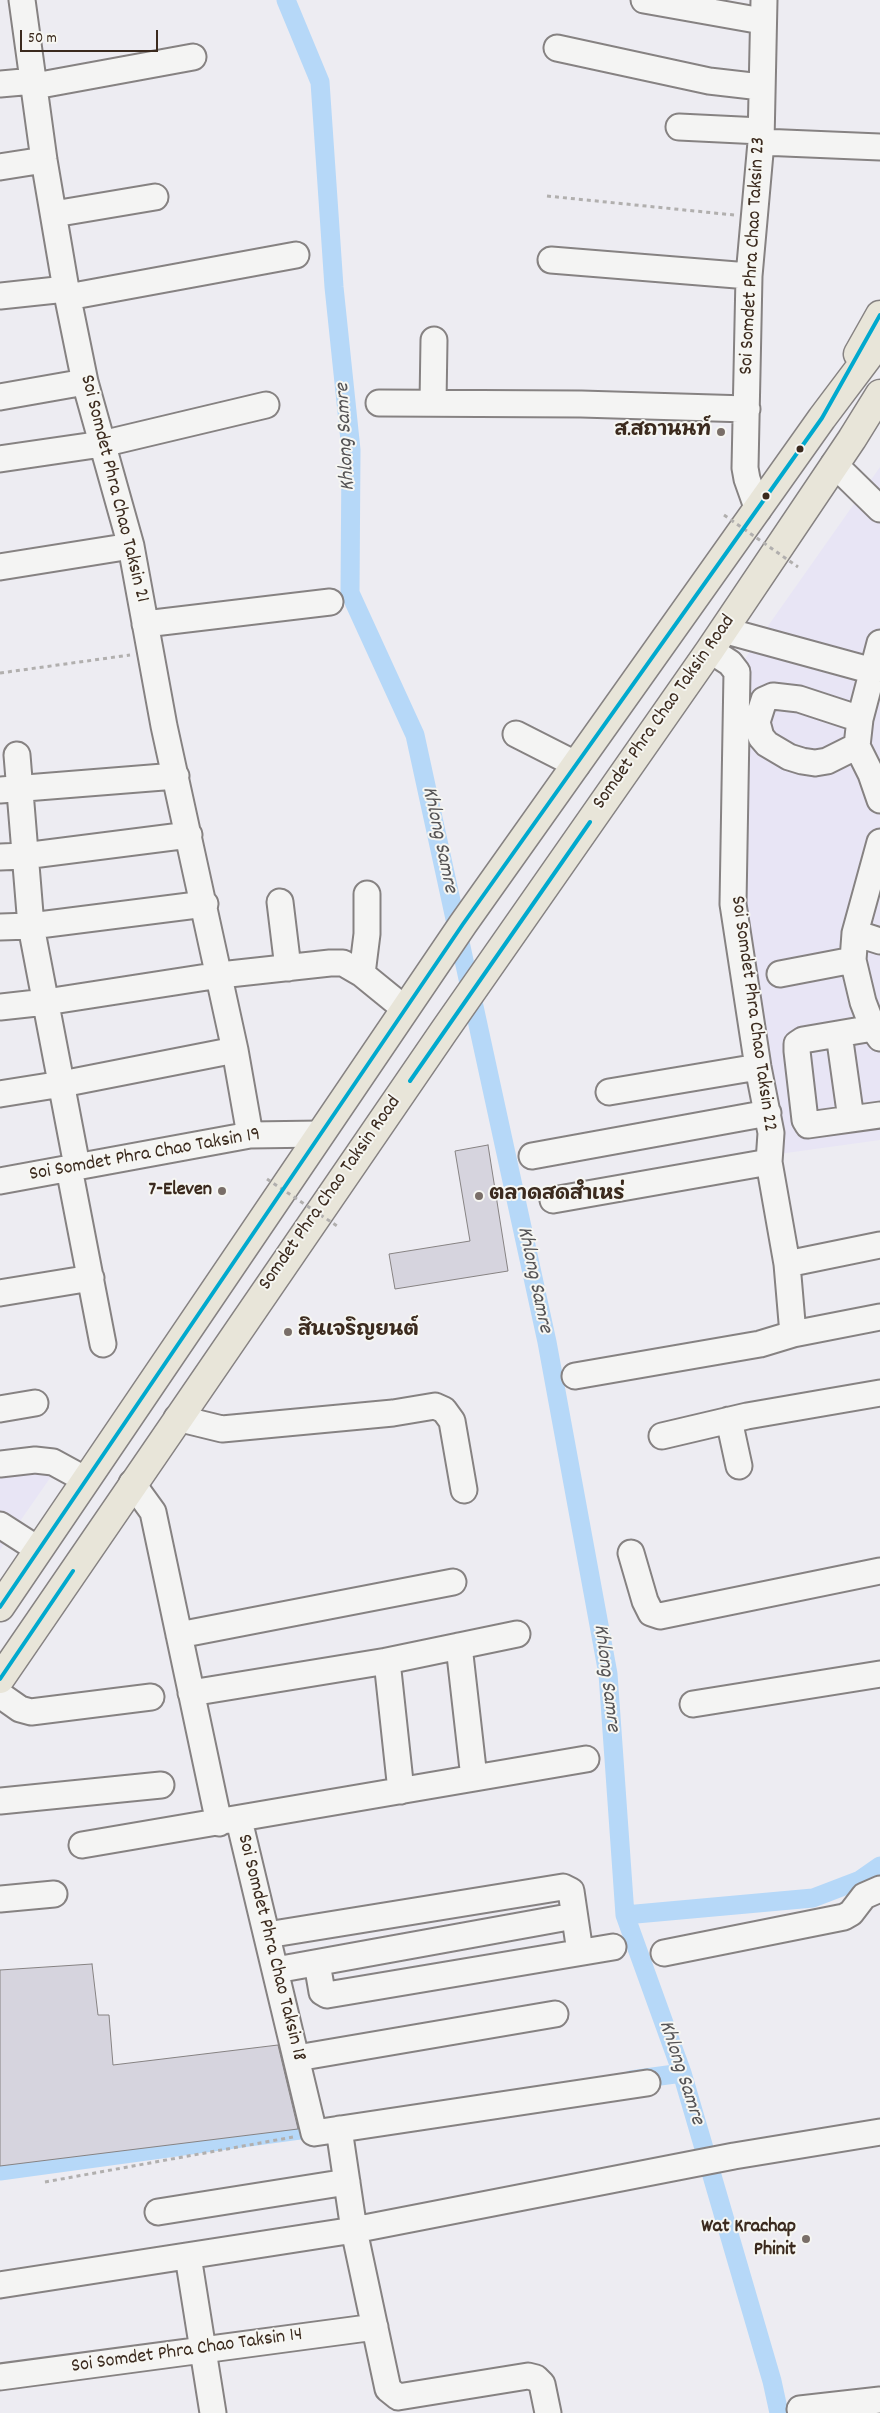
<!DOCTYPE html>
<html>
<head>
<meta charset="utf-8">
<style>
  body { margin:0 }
  #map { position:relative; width:880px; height:2413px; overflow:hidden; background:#edecf2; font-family:Dekko,sans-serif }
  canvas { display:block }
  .scale { position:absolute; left:20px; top:30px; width:138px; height:22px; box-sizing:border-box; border:2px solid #3b2a1e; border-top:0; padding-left:6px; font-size:15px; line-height:18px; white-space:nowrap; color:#3b2a1e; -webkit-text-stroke:4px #f6f6f2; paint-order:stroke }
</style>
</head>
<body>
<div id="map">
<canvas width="880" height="2413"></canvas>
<div class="scale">50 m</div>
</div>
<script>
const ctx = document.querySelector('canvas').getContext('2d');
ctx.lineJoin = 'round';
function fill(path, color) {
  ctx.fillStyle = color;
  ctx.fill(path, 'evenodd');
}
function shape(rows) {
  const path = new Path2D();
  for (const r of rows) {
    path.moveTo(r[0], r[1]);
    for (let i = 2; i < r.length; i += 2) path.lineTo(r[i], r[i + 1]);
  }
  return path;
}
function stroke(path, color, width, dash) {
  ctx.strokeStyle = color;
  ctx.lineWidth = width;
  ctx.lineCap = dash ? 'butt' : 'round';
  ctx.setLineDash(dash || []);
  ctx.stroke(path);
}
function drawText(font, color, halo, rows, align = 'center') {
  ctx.font = font + ' Dekko,"Playpen Sans Thai",sans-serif';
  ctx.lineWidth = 4;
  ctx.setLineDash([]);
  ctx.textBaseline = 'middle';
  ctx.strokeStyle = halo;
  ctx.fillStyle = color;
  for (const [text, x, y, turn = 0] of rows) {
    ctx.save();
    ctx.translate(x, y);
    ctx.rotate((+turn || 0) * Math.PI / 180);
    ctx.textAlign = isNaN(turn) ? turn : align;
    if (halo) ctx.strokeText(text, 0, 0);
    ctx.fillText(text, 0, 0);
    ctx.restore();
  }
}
fill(shape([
  [880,467,880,1140,779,1154,741,909,744,660],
  [57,1468,0,1550,0,1475]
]), '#e8e5f5');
stroke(shape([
  [286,0,320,82,334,287,351,450,350,593,415,735,547,1342,608,1674,625,1915,682,2073,772,2381,779,2413],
  [625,1915,813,1898,860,1880,880,1866],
  [631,2080,682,2073],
  [0,2171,307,2129]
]), '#b6d8f8', 19);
const building = shape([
  [488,1145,508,1271,395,1289,389,1254,470,1241,455,1151,488,1145],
  [92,1964,98,2015,109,2015,113,2065,278,2045,298,2129,0,2166,0,1970,92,1964]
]);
fill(building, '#d6d4de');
stroke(building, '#868282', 1);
const minor = shape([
  [22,0,44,160,66,289,85,382,131,546,164,726,235,1050,250,1135],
  [644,0,762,21],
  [557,48,709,81,761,87],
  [0,84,34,81],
  [35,86,193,57],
  [679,127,761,131],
  [761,142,880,147],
  [0,167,44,160],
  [54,214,155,197],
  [551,260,749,276],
  [0,296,66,289],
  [68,297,296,255],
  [0,397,85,382],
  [379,403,581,404,747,409],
  [433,403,434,340],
  [0,459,102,444,266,405],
  [834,464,880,509],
  [758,510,747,479,745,468,749,276,761,142,764,0],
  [0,567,131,546],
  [145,624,330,602],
  [723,630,873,671],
  [880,643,860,719,857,746,871,774,880,800],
  [710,650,730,663,737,672,733,904,758,1067,771,1133,769,1162,787,1264,793,1334],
  [516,734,577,765],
  [857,746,827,761,815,763,802,761,789,757,767,744,761,737,757,722,764,700,773,696,799,699,860,719],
  [17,755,31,926,77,1166],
  [0,790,176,776],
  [880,842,855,933,853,960,863,1002,873,1028,880,1038],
  [0,857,24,856,189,835],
  [280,902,288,968],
  [0,927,31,926,205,904],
  [855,933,880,941],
  [362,974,367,934,367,894],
  [780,974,853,960],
  [0,1007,46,1002,220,975,330,963,343,963,362,974,405,1009],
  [873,1028,803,1040,797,1044,797,1051,805,1120,808,1125,880,1115],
  [839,1034,851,1119],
  [609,1092,758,1067],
  [0,1094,62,1084,235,1050],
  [532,1156,768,1113],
  [69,1168,103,1344],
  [0,1181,250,1135,321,1134],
  [553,1200,769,1162],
  [787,1264,880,1245],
  [0,1293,91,1278],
  [575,1376,760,1344,793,1334,880,1317],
  [0,1409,35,1403],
  [177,1418,222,1429,393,1413,435,1406,444,1410,452,1421,464,1490],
  [729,1420,739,1466],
  [662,1436,747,1416,880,1393],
  [0,1464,35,1460,53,1462,86,1480],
  [132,1483,153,1512,219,1823],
  [0,1525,39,1550],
  [631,1553,645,1601,651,1613,660,1616,880,1571],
  [179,1635,453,1582],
  [459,1646,474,1778],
  [387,1661,401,1791],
  [191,1693,387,1661,517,1634],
  [0,1695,20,1709,31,1712,151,1697],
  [693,1704,880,1674],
  [0,1801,161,1785],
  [239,1820,314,2133,647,2083],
  [82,1845,586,1759],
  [0,1899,54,1894],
  [267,1935,563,1887,571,1891,580,1952],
  [664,1953,844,1917,851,1913,864,1896,880,1889],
  [317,1963,322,1992,327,1995,613,1947],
  [276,1970,574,1916],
  [297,2058,555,2014],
  [339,2129,354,2230,388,2389,398,2397,528,2376,536,2378,542,2384,548,2413],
  [158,2212,347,2182],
  [188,2256,213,2413],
  [0,2285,354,2230,734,2156,880,2132],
  [0,2377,375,2327],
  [800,2409,880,2400]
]);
const major = shape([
  [858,354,880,315],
  [0,1607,463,924,822,418,880,341],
  [0,1679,444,1031,710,650,852,439,880,394]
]);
stroke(minor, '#868282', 29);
stroke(major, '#868282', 31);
stroke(shape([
  [547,196,734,215],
  [0,673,130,655],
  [45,2182,293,2137]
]), '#b1afae', 3, [4, 4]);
stroke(minor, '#f4f4f3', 25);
stroke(major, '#e8e5d9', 28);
stroke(shape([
  [724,515,798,567],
  [267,1179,340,1228]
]), '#b1afae', 3, [4, 4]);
stroke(shape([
  [410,1081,590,822],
  [0,1607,463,924,822,418,880,315],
  [0,1679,73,1571]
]), '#00a9ce', 4);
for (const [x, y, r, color] of [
  [721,432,5,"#796e68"],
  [800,449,4.5,"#3b2a1e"],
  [766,496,4.5,"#3b2a1e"],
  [222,1191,5,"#796e68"],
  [479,1196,5,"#796e68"],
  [288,1332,5,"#796e68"],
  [806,2239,5,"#796e68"]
]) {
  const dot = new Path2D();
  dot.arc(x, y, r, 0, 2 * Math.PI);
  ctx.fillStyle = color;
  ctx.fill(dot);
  stroke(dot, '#f6f6f2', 2);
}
drawText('20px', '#3b2a1e', '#f6f6f2', [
  ["Soi Somdet Phra Chao Taksin 23",754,256,-87],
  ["Soi Somdet Phra Chao Taksin 21",113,489,76],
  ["Somdet Phra Chao Taksin Road",665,713,-55],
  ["Soi Somdet Phra Chao Taksin 22",752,1014,82],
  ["Soi Somdet Phra Chao Taksin 19",145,1156,-10],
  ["Somdet Phra Chao Taksin Road",331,1194,-55],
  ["Soi Somdet Phra Chao Taksin 18",270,1948,76],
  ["Soi Somdet Phra Chao Taksin 14",187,2352,-8]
]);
drawText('bold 20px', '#3b2a1e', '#f6f6f2', [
  ["ส.สถานนท์",711,432],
  ["7-Eleven",212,1191],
  ["ตลาดสดสำเหร่",489,1196,"left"],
  ["สินเจริญยนต์",298,1332,"left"],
  ["Wat Krachap",796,2228],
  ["Phinit",796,2251]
], 'right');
drawText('italic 21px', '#545355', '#f6f6f2', [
  ["Khlong Samre",347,437,-93],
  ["Khlong Samre",438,840,78],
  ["Khlong Samre",533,1280,78],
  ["Khlong Samre",605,1678,83],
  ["Khlong Samre",680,2073,72]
]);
</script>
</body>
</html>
